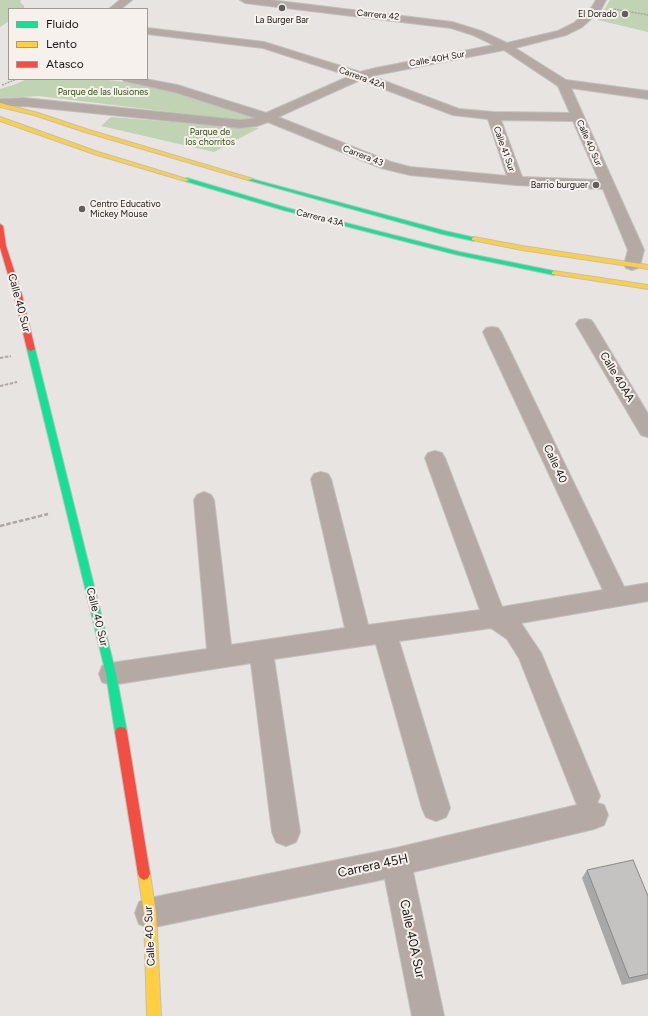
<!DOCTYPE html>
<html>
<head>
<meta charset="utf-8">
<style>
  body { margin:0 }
  #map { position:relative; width:648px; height:1016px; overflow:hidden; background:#e7e4e1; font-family:Figtree,sans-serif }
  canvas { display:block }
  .legend { position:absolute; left:8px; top:8px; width:140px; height:72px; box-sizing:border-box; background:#f6f1ec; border:1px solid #9e9a96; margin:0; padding:5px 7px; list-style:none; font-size:12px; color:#191715 }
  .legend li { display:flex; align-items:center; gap:8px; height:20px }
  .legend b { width:20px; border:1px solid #9e9a96 }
</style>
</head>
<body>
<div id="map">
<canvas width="648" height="1016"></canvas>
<ul class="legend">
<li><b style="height:5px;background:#16e098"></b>Fluido</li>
<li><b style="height:5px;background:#ffcf43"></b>Lento</li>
<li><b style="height:5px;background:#f24e42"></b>Atasco</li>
</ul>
</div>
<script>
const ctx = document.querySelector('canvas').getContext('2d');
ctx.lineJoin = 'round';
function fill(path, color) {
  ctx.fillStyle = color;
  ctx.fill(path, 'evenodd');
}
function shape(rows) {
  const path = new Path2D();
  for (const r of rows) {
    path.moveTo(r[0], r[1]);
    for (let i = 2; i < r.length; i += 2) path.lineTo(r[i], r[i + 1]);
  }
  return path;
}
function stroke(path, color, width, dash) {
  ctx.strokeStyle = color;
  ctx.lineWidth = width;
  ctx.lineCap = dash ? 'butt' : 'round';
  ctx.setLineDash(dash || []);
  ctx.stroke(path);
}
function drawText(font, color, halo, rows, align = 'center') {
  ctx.font = font + ' Figtree,sans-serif';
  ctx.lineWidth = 4;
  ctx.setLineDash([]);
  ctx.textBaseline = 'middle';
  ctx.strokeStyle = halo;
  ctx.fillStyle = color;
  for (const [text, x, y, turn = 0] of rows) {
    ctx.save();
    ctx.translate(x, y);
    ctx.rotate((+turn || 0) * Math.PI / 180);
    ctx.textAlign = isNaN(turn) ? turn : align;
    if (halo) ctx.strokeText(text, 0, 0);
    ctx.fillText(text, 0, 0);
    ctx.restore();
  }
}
fill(shape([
  [0,0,21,0,20,2,24,6,24,9,9,9,9,21,0,27],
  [610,0,648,0,648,32,598,20],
  [27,79,101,79,148,85,254,116,246,121,39,96,0,98,0,89,16,84],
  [111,117,174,122,259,128,214,152,101,126]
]), '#c0d3b3');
const street = shape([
  [120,0,132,0,121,9,109,9,120,0],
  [240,0,270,0,452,22,481,31,507,43,558,31,574,23,592,7,596,0,606,0,600,11,582,27,566,35,515,48,566,80,648,91,648,99,571,88,644,250,640,265,638,268,632,270,626,268,624,265,628,250,603,189,516,185,410,175,381,168,268,122,257,126,240,128,24,106,0,107,0,99,24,98,240,120,256,118,174,92,124,81,122,79,145,79,177,85,266,113,350,76,263,48,147,34,147,28,264,42,360,72,376,68,494,45,473,35,451,28,245,3,240,0],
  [504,50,558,86,570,113,493,112,459,109,371,76,504,50],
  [360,80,453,115,488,119,507,176,410,167,391,162,278,117,360,80],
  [501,120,573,121,599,180,522,177,501,120],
  [585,319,591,320,594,324,648,414,648,437,641,435,576,324,579,320,585,319],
  [492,327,498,328,501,332,624,587,648,583,648,601,521,623,541,653,600,796,597,803,604,805,608,815,604,825,594,829,413,872,444,1016,412,1016,385,879,150,928,139,924,135,913,139,902,150,898,396,848,577,805,519,658,507,639,491,628,399,641,450,808,446,817,436,821,426,817,422,808,376,644,274,659,300,832,296,842,286,846,276,842,272,832,251,663,111,685,102,682,99,674,102,666,111,663,207,649,194,500,197,495,204,492,211,495,214,500,231,645,345,628,311,479,314,474,321,472,328,474,331,479,368,625,480,610,425,458,428,453,435,451,442,453,445,458,502,607,603,590,483,332,486,328,492,327]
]);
const fast = shape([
  [187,178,287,208,460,252,554,271,557,273,554,275,458,255,283,210,185,181,184,180,187,178],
  [248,178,445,231,476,238,477,239,474,241,442,234,248,180,248,178],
  [28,347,31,347,35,349,116,674,127,732,125,736,121,737,117,736,115,732,106,674,27,349,28,347]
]);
const slow = shape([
  [0,103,38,113,89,130,253,179,248,180,85,132,34,115,0,107,0,103],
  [0,117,98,152,190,180,185,181,94,154,0,121,0,117],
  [474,237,522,246,648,265,648,269,522,250,472,240,472,238,474,237],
  [554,271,648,285,648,289,552,274,552,272,554,271],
  [144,868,148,870,150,874,156,913,161,1016,147,1016,144,913,138,874,140,870,144,868]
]);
const jam = shape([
  [0,224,3,226,6,246,22,295,35,349,31,351,27,349,14,295,0,247,0,224],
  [121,727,125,728,127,732,150,874,148,878,144,880,140,878,138,874,115,732,117,728,121,727]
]);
stroke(street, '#c1bfbd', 2);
stroke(fast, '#c1bfbd', 2);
stroke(slow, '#c1bfbd', 2);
stroke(jam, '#c1bfbd', 2);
stroke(shape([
  [614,9,648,15],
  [2,85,17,79]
]), '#ada6a3', 1.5, [2, 1]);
stroke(shape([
  [0,358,11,356],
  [0,386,17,382]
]), '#ada6a3', 2, [3.5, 1.5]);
stroke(shape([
  [0,526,48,514]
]), '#ada6a3', 2.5, [4.5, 2]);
fill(street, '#b5a9a6');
fill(fast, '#16e098');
fill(slow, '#ffcf43');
fill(jam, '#f24e42');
fill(shape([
  [587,870,648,896,648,979,622,985,582,878]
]), '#a9a8a6');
const building = shape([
  [633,860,648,896,648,974,629,978,587,870,633,860]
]);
fill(building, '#c5c3c1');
stroke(building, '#8a8887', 1);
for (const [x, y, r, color] of [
  [282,8,4,"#615f5c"],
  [625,14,4,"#615f5c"],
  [596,185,4,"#615f5c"],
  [82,209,4,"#615f5c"]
]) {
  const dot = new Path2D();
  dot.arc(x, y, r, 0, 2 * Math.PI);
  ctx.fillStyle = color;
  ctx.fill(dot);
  stroke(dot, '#f6f1ec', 1.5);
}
drawText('9px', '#191715', '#f6f1ec', [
  ["El Dorado",617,14],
  ["La Burger Bar",282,20,"center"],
  ["Barrio burguer",588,185],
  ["Centro Educativo",90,204,"left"],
  ["Mickey Mouse",90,214,"left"]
], 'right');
drawText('9px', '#191715', '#f6f1ec', [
  ["Carrera 42",378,15,6],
  ["Calle 40H Sur",437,59,-10],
  ["Carrera 42A",362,78,20],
  ["Calle 40 Sur",589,143,66],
  ["Calle 41 Sur",504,149,70],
  ["Carrera 43",363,156,21],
  ["Carrera 43A",320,218,14]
]);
drawText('9px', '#2a510c', '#f6f1ec', [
  ["Parque de las Ilusiones",103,92],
  ["Parque de",210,132],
  ["los chorritos",210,142]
]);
drawText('11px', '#191715', '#f6f1ec', [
  ["Calle 40 Sur",19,303,75],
  ["Calle 40AA",617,377,59],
  ["Calle 40",555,464,65],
  ["Calle 40 Sur",97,617,76],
  ["Calle 40 Sur",150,936,-93]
]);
drawText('13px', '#191715', '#f6f1ec', [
  ["Carrera 45H",373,866,-12],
  ["Calle 40A Sur",412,939,78]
]);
</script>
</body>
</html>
